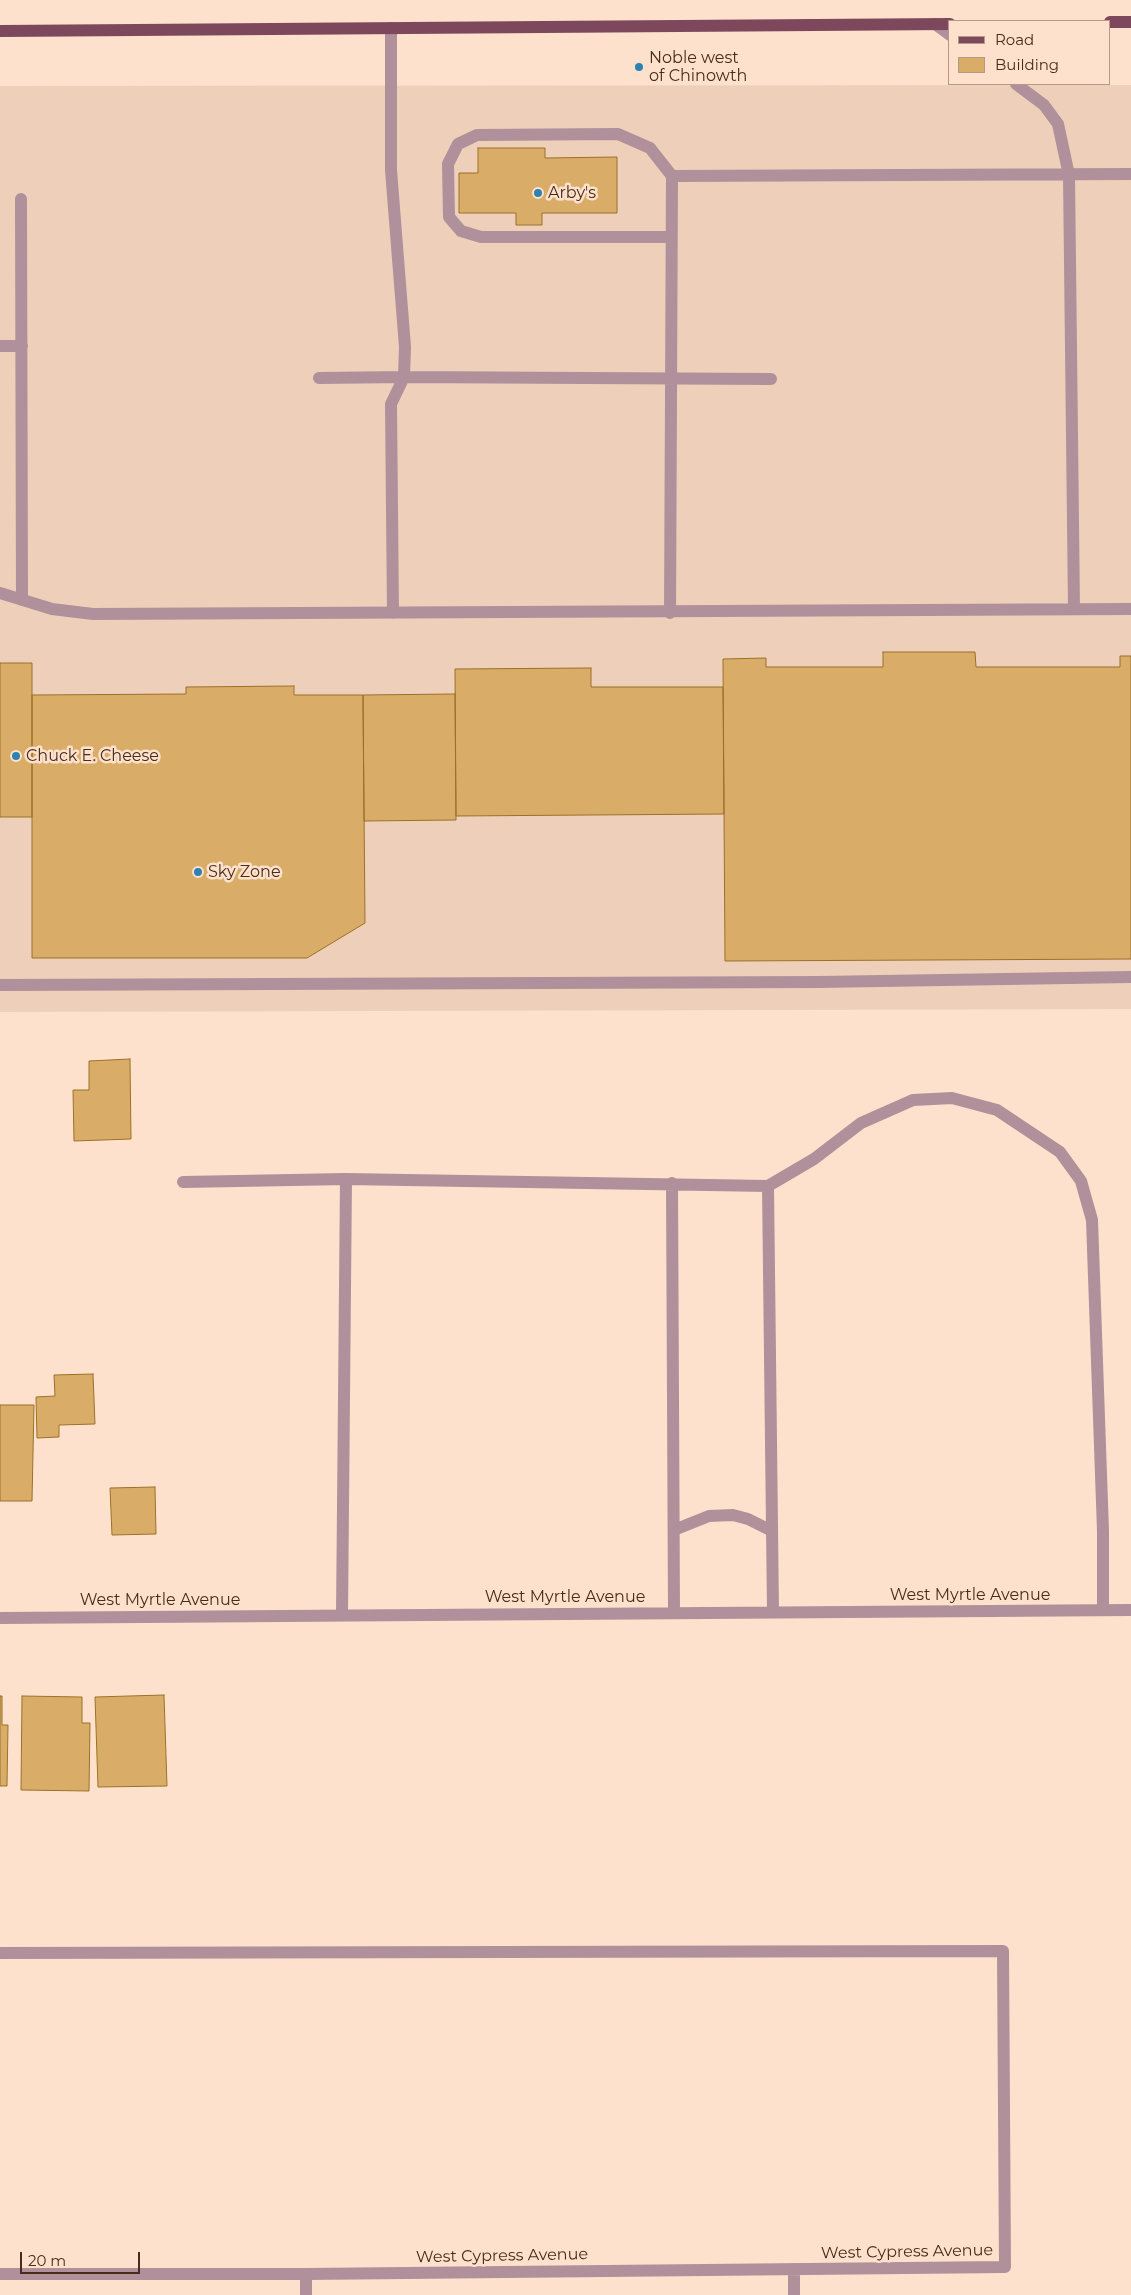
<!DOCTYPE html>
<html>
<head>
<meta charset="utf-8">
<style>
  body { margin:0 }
  #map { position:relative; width:1131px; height:2295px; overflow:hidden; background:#fde1cd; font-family:Montserrat,sans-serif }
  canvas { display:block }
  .legend { position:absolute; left:948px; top:20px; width:162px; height:65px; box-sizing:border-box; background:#fde1cd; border:1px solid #b49985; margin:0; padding:6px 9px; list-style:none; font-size:15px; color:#472d18 }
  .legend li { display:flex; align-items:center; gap:10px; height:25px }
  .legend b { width:25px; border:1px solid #b49985 }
  .scale { position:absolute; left:20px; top:2252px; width:120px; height:22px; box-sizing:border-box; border:2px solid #472d18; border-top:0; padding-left:6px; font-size:15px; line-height:18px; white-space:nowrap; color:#472d18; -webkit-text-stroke:4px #fde1cd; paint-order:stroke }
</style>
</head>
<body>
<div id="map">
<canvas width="1131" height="2295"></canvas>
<ul class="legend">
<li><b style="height:6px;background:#7e485c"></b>Road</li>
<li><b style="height:14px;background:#d9ad67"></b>Building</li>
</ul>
<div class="scale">20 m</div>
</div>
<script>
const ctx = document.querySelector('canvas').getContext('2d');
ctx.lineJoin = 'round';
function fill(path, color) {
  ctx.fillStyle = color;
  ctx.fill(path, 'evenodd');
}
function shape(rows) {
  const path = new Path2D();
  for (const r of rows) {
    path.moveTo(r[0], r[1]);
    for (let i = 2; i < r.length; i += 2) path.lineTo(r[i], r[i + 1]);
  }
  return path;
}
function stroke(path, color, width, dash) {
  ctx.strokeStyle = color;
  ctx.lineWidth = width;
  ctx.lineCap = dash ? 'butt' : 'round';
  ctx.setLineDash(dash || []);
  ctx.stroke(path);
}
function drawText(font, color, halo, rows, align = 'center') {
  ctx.font = font + ' Montserrat,sans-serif';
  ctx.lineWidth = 5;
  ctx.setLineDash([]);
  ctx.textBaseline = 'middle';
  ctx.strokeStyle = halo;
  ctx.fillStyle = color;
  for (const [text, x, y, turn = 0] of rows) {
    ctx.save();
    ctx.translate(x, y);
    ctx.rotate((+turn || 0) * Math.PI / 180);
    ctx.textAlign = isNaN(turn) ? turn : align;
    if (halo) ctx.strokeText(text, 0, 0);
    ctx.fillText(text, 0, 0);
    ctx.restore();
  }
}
fill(shape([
  [1131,85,1131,1009,0,1012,0,86]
]), '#eecfba');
const building = shape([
  [478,148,545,148,545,158,617,157,617,213,542,213,542,225,516,225,516,213,459,213,459,173,478,173,478,148],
  [883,652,975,652,976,667,1120,667,1120,656,1131,656,1131,959,725,961,723,659,766,658,766,667,883,667,883,652],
  [0,663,32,663,32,817,0,817,0,663],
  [591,668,591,687,723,687,724,814,456,816,455,669,591,668],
  [294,686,294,695,363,695,365,923,307,958,32,958,32,695,186,694,186,687,294,686],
  [455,694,456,820,364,821,363,695,455,694],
  [130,1059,131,1139,74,1141,73,1090,89,1090,89,1061,130,1059],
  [93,1374,95,1424,59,1425,59,1437,37,1438,36,1397,55,1396,54,1375,93,1374],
  [0,1405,34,1405,32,1501,0,1501,0,1405],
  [155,1487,156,1534,112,1535,110,1488,155,1487],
  [164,1695,167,1786,98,1787,95,1697,164,1695],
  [0,1696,2,1696,2,1725,8,1725,7,1786,0,1786,0,1696],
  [22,1696,82,1697,82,1723,90,1723,89,1791,21,1790,22,1696]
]);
fill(building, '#d9ad67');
stroke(building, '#9b7128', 1);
stroke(shape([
  [935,24,950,35],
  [391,28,391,170,405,347,404,377,771,379],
  [1016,84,1044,105,1058,124,1069,175,1074,609],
  [672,176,1131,174],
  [21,199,22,600],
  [0,346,22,346],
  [319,378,404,377,391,404,393,613],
  [0,593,52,609,93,614,1131,609],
  [670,613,672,176,650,148,618,134,477,135,458,144,448,164,449,217,461,231,481,237,671,237],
  [0,985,819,982,1131,977],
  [183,1182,346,1179,768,1186,814,1159,861,1123,913,1100,952,1098,997,1110,1060,1152,1081,1181,1092,1220,1103,1531,1103,1610],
  [672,1183,674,1613],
  [768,1186,773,1612],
  [674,1530,709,1516,733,1515,748,1519,772,1531],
  [342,1615,346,1179],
  [0,1618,1131,1610],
  [0,1953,1003,1951,1005,2267,306,2274,0,2274],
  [794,2269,794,2295],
  [306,2274,306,2295]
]), '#b0909a', 12);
stroke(shape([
  [1110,22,1131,22],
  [0,31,950,24]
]), '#7e485c', 12);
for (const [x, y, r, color] of [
  [639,67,5,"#2d82b2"],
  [538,193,5,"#2d82b2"],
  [16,756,5,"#2d82b2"],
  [198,872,5,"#2d82b2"]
]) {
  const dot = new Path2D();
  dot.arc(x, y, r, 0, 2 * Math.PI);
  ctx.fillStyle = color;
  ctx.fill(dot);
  stroke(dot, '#fde1cd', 2);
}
drawText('16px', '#472d18', '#fde1cd', [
  ["Noble west",649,58],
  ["of Chinowth",649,76],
  ["Arby's",548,193],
  ["Chuck E. Cheese",26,756],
  ["Sky Zone",208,872]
], 'left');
drawText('16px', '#472d18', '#fde1cd', [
  ["West Myrtle Avenue",970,1595],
  ["West Myrtle Avenue",565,1597],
  ["West Myrtle Avenue",160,1600],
  ["West Cypress Avenue",907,2252,-1],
  ["West Cypress Avenue",502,2256,-1]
]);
</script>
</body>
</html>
